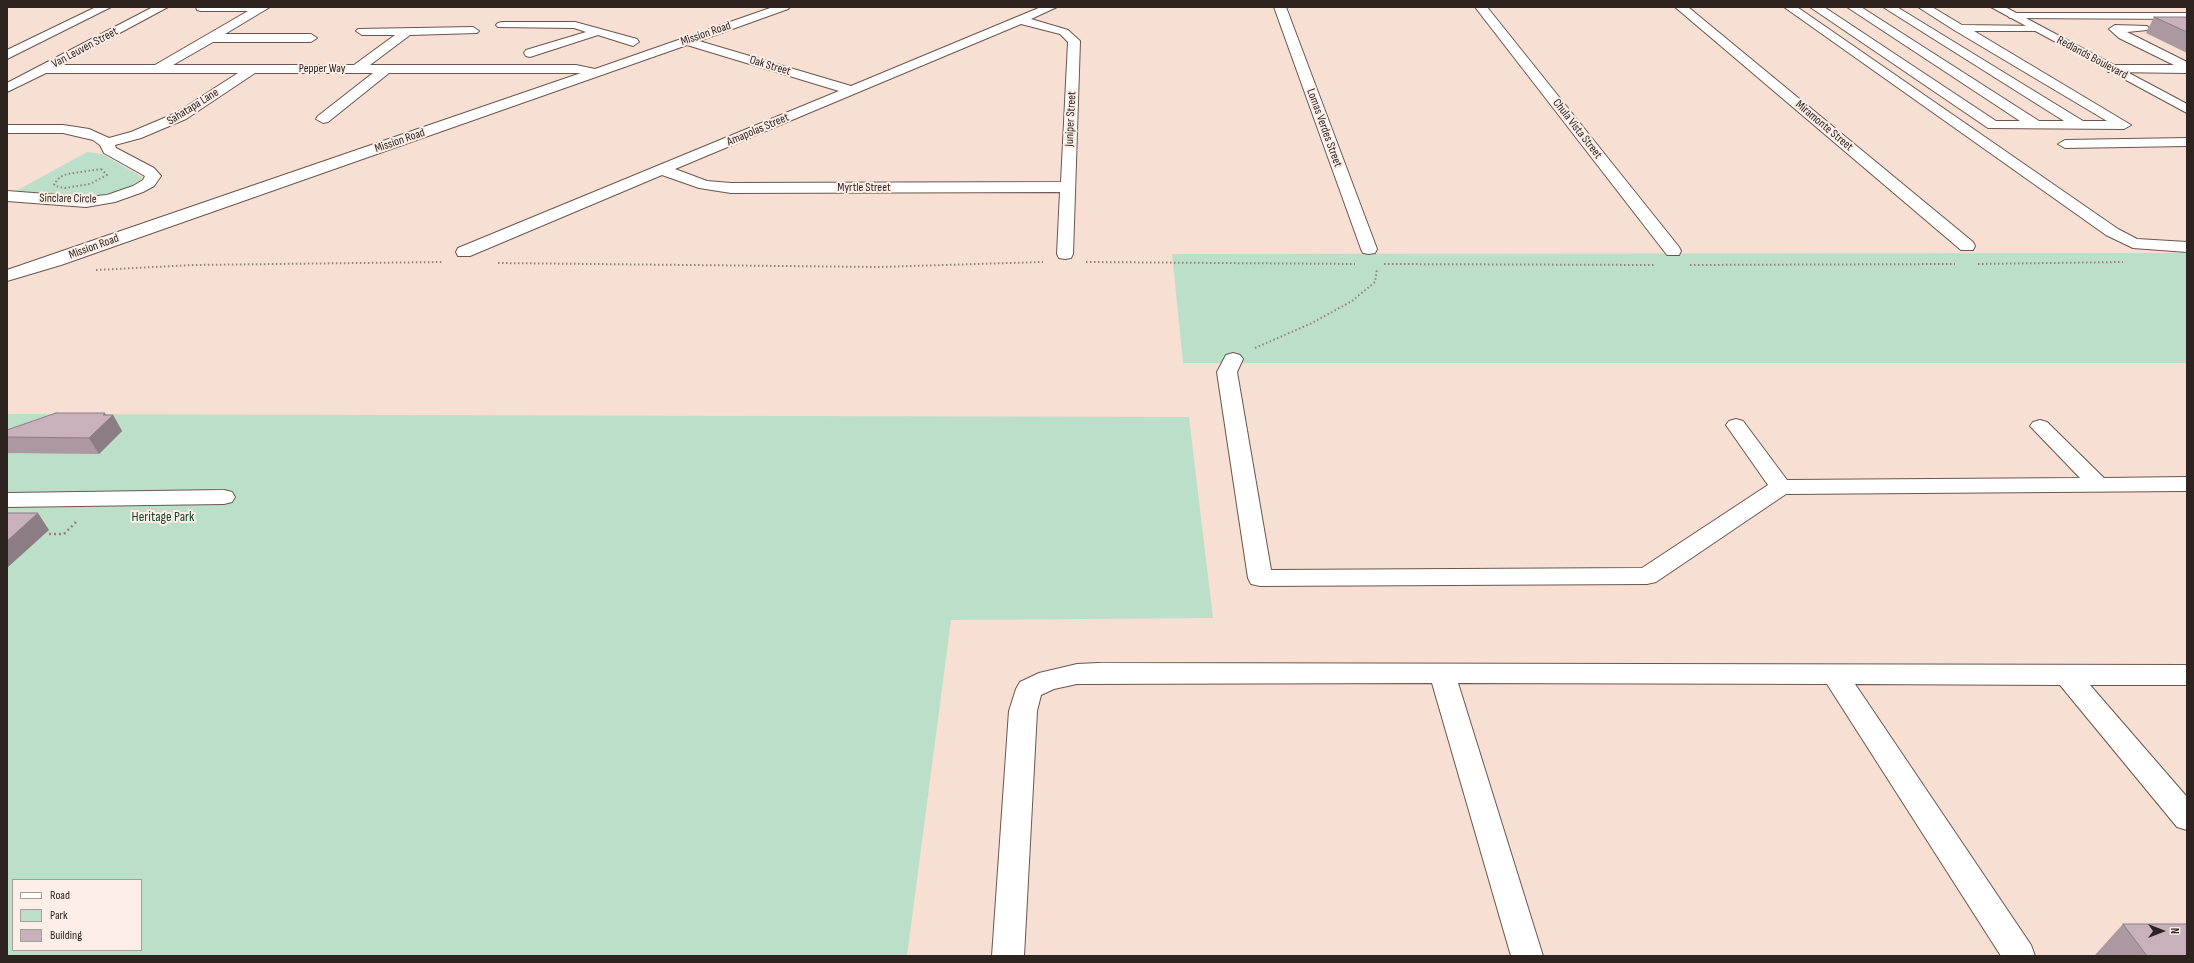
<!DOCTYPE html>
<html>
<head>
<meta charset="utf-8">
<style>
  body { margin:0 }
  #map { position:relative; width:2194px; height:963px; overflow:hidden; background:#f7dfd4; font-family:"Sofia Sans Condensed",sans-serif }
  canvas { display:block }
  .frame { position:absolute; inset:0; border:8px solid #2d2420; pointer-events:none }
  .legend { position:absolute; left:12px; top:879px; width:130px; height:72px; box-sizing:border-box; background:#fdeee8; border:1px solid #aa9d98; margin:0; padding:5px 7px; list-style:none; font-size:12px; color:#2d2420 }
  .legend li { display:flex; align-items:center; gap:8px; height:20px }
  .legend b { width:20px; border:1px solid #aa9d98 }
  .north { position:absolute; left:2142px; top:911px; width:40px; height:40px; -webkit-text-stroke:3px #fdeee8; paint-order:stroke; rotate:90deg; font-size:11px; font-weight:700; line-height:16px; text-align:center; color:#2d2420 }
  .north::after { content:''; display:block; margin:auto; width:14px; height:18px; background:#2d2420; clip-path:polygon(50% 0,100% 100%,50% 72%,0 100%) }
</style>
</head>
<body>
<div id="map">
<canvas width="2194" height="963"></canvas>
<div class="frame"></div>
<ul class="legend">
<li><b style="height:5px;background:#fff"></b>Road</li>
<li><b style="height:11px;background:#bcdfca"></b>Park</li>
<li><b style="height:11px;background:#c8b1bb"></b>Building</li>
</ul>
<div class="north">N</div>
</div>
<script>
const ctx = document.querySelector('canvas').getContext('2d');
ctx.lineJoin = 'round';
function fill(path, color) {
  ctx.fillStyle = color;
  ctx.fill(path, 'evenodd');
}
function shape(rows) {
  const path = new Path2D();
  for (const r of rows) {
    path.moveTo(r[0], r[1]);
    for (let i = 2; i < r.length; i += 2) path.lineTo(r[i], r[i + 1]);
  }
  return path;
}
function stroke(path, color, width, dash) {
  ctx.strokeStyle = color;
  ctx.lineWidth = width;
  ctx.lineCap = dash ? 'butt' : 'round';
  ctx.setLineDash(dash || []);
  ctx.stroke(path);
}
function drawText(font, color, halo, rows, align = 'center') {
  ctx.font = font + ' "Sofia Sans Condensed",sans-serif';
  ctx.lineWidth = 4;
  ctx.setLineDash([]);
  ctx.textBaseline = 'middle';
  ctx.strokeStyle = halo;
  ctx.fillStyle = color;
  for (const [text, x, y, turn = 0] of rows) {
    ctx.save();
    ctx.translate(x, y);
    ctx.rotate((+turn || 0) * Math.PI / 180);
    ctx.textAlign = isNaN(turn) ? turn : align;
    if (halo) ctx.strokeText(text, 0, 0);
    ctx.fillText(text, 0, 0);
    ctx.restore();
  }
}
fill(shape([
  [87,152,102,154,142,177,139,182,130,187,99,196,16,191],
  [2187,253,2187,363,1183,363,1172,254],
  [7,414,1189,417,1213,618,951,620,907,956,7,956],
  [13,880,141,880,141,950,13,950]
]), '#bcdfca');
const minor = shape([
  [96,7,111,7,7,59,7,50,96,7],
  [153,7,168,7,60,65,155,65,248,11,201,11,197,10,196,7,270,7,225,34,311,34,317,38,311,42,213,42,173,65,354,65,395,35,362,35,356,31,358,29,473,27,479,31,477,33,410,35,370,65,576,65,595,69,773,7,790,7,788,9,699,41,851,86,1041,7,1057,7,1031,19,1068,30,1080,41,1073,254,1071,258,1065,259,1059,258,1057,254,1060,192,731,193,699,188,662,175,470,256,458,256,456,252,458,248,839,91,687,45,61,265,7,281,7,270,581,73,389,73,328,122,323,123,316,119,318,116,373,73,255,73,186,119,141,138,115,145,116,148,154,168,161,176,154,186,143,192,115,202,86,207,7,201,7,191,86,197,107,195,133,186,143,180,145,176,104,153,100,145,93,140,63,133,7,133,7,125,63,125,89,129,109,138,131,132,176,113,238,73,46,73,7,92,7,83,153,7],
  [1021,24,1060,34,1068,42,1061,182,731,183,707,181,675,169,1021,24],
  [1274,7,1286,7,1377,249,1375,253,1369,254,1363,253,1361,249,1274,7],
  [1475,7,1487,7,1679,247,1681,251,1679,255,1667,255,1475,7],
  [1675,7,1688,7,1973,242,1975,246,1973,250,1961,250,1675,7],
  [1784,7,1797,7,2118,229,2137,239,2187,242,2187,252,2133,248,2106,235,1784,7],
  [1810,7,1824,7,1996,121,2020,121,1847,7,1861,7,2039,121,2064,121,1883,7,1897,7,2083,121,2107,121,1954,30,1918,7,1932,7,1962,25,2038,26,2040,28,2034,31,1974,31,2131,125,2124,129,1988,128,1810,7],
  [2014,13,2187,13,2187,19,2010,18,2008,16,2010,14,2014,13],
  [502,22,575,22,637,39,639,42,633,46,598,35,530,57,526,56,524,53,526,50,586,32,574,28,498,27,496,25,498,23,502,22],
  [2115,25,2147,26,2149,28,2147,30,2127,32,2187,62,2187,73,2108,72,2106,69,2112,65,2174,65,2119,38,2109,29,2115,25],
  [2187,138,2187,146,2065,148,2058,144,2065,140,2187,138],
  [1233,353,1240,355,1243,359,1237,372,1271,570,1642,568,1768,485,1726,425,1729,421,1736,419,1743,421,1787,480,2080,478,2030,426,2033,422,2040,420,2047,422,2104,478,2187,477,2187,491,1786,494,1656,582,1647,584,1260,586,1251,584,1248,578,1217,372,1226,355,1233,353],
  [224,490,232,492,235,497,232,502,224,504,7,507,7,493,224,490],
  [1099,663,2187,665,2187,685,2090,685,2187,797,2187,830,2177,827,2060,685,1855,684,2031,945,2035,956,2001,956,1827,684,1458,683,1543,956,1511,956,1432,683,1077,684,1054,689,1041,695,1037,711,1024,956,992,956,1009,711,1016,689,1020,682,1039,673,1077,664,1099,663]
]);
const major = shape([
  [1991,7,2005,7,2187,104,2187,113,1991,7]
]);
stroke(minor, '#6a564d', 2);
stroke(major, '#6a564d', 2);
stroke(shape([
  [101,169,107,175,90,184,65,188,55,186,54,184,60,177,67,174,101,169],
  [1086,262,1355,264],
  [498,263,878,267,1043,262],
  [1384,264,1655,265],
  [1978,264,2123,262],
  [1690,265,1955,264],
  [96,270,193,265,443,262],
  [1255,348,1312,323,1352,301,1375,282,1377,269]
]), '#93827b', 2, [1.5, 2.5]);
stroke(shape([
  [49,534,64,534,76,522]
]), '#93827b', 2.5, [2, 3]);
fill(minor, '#fff');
fill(major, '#fff');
fill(shape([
  [2154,17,2187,17,2187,53,2146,33],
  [106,415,113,415,122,431,99,454,8,453,7,451,7,430],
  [2123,924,2187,956,2095,956,2095,955]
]), '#ac98a1');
fill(shape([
  [105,413,108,419,113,415,122,431,99,454,89,438,103,415],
  [38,513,49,530,7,568,7,541]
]), '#8c7c83');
const building = shape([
  [2154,17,2187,17,2187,32,2154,17],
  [56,413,105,413,103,415,113,415,89,438,7,437,7,430,56,413],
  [7,513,38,513,7,541,7,513],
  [2123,924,2187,924,2187,956,2147,956,2123,924]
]);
fill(building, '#c8b1bb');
stroke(building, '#8c7c83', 1);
drawText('12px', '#2d2420', '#fdeee8', [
  ["Mission Road",706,34,-19],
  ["Van Leuven Street",85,48,-28],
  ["Redlands Boulevard",2092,58,28],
  ["Oak Street",770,66,17],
  ["Pepper Way",322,69],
  ["Sahatapa Lane",193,107,-32],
  ["Juniper Street",1071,119,-87],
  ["Miramonte Street",1824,126,40],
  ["Lomas Verdes Street",1324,128,70],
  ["Chula Vista Street",1577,129,52],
  ["Amapolas Street",758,130,-23],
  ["Mission Road",400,141,-19],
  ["Myrtle Street",864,188],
  ["Sinclare Circle",68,199,1],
  ["Mission Road",94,247,-20]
]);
drawText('14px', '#10442c', '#fdeee8', [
  ["Heritage Park",163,517]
]);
</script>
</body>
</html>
